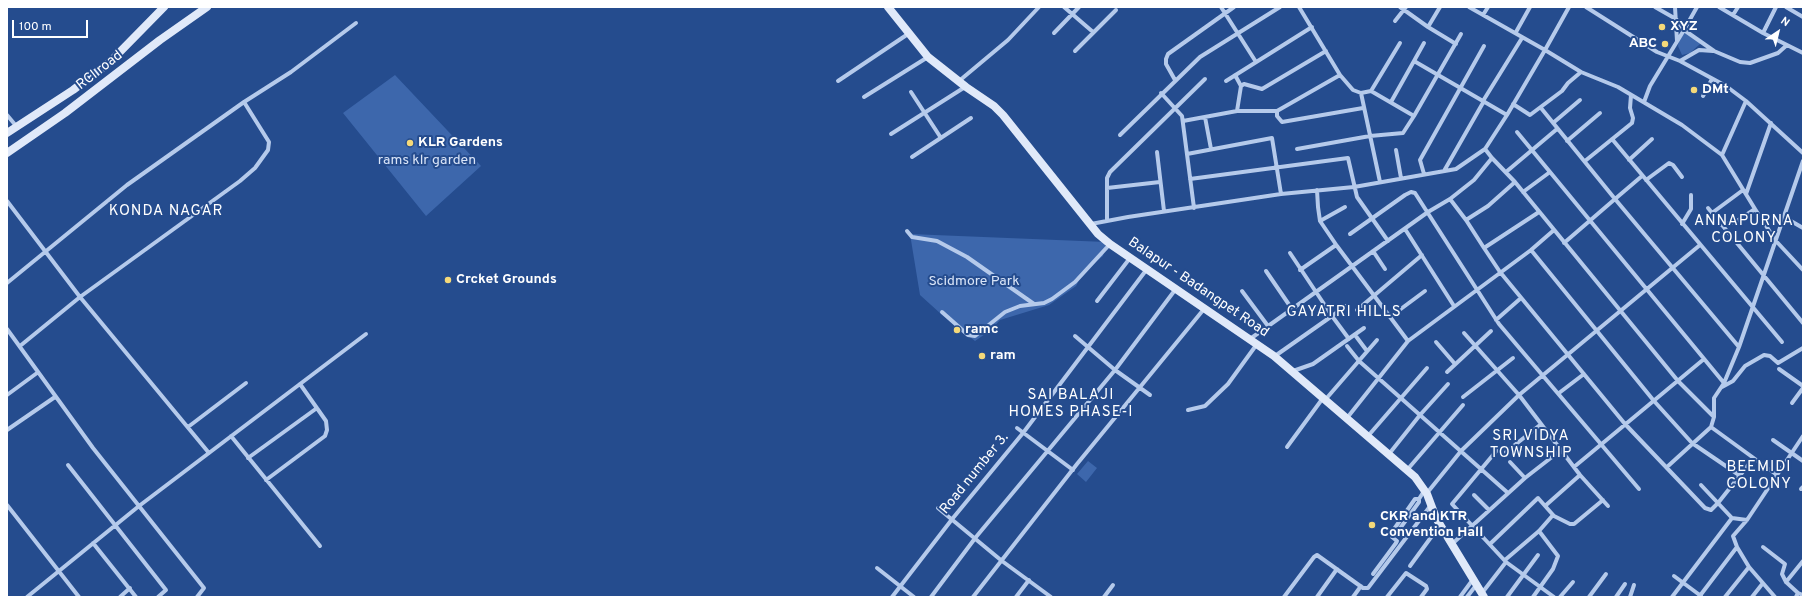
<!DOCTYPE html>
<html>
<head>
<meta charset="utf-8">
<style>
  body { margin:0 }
  #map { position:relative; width:1810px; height:604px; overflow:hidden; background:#254c8e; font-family:Overpass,sans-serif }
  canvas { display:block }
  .frame { position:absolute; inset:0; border:8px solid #fff; pointer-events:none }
  .north { position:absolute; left:1758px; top:12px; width:40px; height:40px; -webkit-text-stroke:3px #254c8e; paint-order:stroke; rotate:35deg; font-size:11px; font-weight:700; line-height:16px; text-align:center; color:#fff }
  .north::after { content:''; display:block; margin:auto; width:14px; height:18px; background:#fff; clip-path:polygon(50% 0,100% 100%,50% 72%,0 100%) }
  .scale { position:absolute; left:12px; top:20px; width:76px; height:18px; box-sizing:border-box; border:2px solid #fff; border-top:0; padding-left:5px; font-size:12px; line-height:14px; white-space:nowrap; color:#fff; -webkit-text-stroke:3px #254c8e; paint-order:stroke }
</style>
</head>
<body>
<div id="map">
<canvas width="1810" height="604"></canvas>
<div class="frame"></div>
<div class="north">N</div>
<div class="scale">100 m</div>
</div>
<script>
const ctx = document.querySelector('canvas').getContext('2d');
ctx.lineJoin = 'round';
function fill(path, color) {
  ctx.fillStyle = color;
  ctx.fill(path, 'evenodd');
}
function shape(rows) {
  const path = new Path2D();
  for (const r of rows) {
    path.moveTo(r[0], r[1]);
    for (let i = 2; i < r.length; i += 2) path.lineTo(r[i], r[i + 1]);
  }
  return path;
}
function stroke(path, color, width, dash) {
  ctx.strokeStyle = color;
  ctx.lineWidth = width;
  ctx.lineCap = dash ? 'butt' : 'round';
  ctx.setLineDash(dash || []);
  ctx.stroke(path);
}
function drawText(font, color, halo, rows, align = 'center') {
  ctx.font = font + ' Overpass,sans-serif';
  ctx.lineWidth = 4;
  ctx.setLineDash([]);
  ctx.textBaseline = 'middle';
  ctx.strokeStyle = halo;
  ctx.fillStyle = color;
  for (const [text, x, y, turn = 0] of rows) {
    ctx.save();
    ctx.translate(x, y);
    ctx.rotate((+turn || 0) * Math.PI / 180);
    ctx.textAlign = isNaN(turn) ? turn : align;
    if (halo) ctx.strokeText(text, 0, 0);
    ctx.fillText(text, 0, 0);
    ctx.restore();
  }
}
fill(shape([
  [1685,31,1700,41,1700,44,1690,53,1682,55,1678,46,1679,40],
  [395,75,481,166,426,216,343,113],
  [910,234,1106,242,1103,256,1084,271,1076,286,1049,305,1000,320,991,330,975,341,941,314,920,295],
  [1088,461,1097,468,1086,482,1077,474]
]), '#3d67ac');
stroke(shape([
  [1064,7,1093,32],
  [1221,7,1256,62],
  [1299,7,1340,75,1353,90,1361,93,1371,91,1414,116,1461,34],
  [1400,7,1428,27],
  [1440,7,1428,27,1456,44],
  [1469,7,1545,50,1569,7],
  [1586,7,1657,52,1680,61,1726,86,1746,101,1803,153],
  [1655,7,1676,19,1684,30,1697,7],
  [1675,7,1677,41],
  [1719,7,1763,33,1803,53],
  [1786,7,1803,17],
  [1483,15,1488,7],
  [1733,15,1738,7],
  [1395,21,1406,7],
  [1516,32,1530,7],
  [1054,33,1079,7],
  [1763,33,1776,7],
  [1424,43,1414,61,1507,115,1545,50,1581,72,1618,87,1682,125,1722,155,1755,209,1737,221,1721,225],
  [1075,51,1116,10],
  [1680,61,1699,50,1713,51],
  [1235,75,1241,86],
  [1175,80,1166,64,1166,59,1168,54,1234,7],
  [838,81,908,34],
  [959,81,1008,40,1039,7],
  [1226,81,1312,27],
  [1371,91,1400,43],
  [911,92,941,138],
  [1161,93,1182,116,1194,208],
  [1361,93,1380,182],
  [1703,96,1712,79],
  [864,97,928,57],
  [1483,101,1522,38],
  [1391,102,1414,61],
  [1644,102,1650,86,1684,30,1714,51,1740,62,1750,63,1778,53,1787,45],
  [1513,104,1530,115,1562,91,1568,83,1581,72],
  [1541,108,1615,199,1564,243],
  [1237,111,1241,86,1244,84,1262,89,1326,51],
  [1277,111,1277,116,1282,122,1363,108],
  [7,115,17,127],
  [1205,117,1211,149],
  [1183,121,1237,111,1277,111,1340,75],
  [1553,123,1580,100],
  [1517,132,1724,383],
  [891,134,965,87],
  [1120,135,1200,57,1280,7],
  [1612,139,1782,342],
  [1567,141,1600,113],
  [1297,149,1370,136,1403,133,1414,116],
  [1396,150,1401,178],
  [1157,152,1164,211],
  [1187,154,1272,138,1281,194],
  [1722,155,1746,101],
  [912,157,971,118],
  [1492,158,1515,182,1678,381,1714,417],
  [1629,160,1652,139],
  [1585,161,1632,123,1633,118,1630,108,1631,95],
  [1444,171,1484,101],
  [1506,172,1557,129],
  [1424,174,1420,160,1484,46],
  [1642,176,1615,199,1739,347],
  [1190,179,1348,158,1357,197,1388,241],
  [1646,180,1669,163,1673,165,1682,177],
  [1107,188,1160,182],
  [1317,190,1318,207,1320,221,1337,246,1408,341],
  [1523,192,1550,172],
  [1746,194,1771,123],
  [1450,199,1466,220,1488,206,1515,182],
  [7,201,80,297,209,453],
  [1708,208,1803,323],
  [1755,209,1776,241,1803,270],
  [1712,213,1743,190],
  [1784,217,1803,228],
  [1466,220,1484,248,1539,212],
  [1107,221,1107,178,1110,172,1205,79],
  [1320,221,1345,207],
  [1091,224,1128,217,1281,194,1354,187,1456,169,1485,149],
  [1682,224,1691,209,1691,195],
  [1405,229,1454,306],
  [907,231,912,237,937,241,967,257,1034,304],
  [1350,234,1405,195,1411,192,1415,193,1499,324,1639,489],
  [1484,248,1500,272,1625,424,1705,508,1711,510,1718,503,1753,459],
  [1531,250,1654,401,1692,443,1739,475],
  [1373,251,1385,269],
  [1300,270,1336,245],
  [1266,271,1292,309],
  [7,283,127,185,244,102,291,72,356,23],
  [1242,291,1268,326],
  [1097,301,1130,258],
  [1345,306,1332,316,1349,339],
  [1357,310,1422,255],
  [942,312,968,335,975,336,1005,312,1020,306,1044,303,1052,299,1075,282,1110,244],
  [1390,317,1425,291],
  [1496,320,1521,298],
  [7,329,93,448,204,588,197,597],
  [1464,333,1519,395,1580,475,1608,506],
  [1355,335,1367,351],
  [1075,336,1115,370,1150,395],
  [1250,339,1428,212,1450,199,1474,180,1492,158,1485,149,1507,115],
  [1436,342,1455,364],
  [20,346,80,297,240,181,255,168,268,150,269,142,244,102],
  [1347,346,1359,361,1508,493],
  [1275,356,1332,316,1290,253],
  [1779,369,1803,386],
  [1293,371,1313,364,1364,328],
  [1447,372,1491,331],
  [1722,387,1733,381,1745,366,1764,355,1770,356,1778,363,1803,348],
  [1559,393,1584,374],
  [7,395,37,373],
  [1463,397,1513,358],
  [1325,400,1377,340],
  [1792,403,1803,388],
  [1188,410,1205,406,1228,384,1257,344],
  [1347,418,1408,341,1531,250,1554,230],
  [188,427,246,383],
  [1711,427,1777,475],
  [1017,428,1073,470],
  [7,430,55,397],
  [231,436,320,546],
  [1368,436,1427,368],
  [1773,440,1803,461],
  [1287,447,1323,398],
  [1498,449,1452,504,1506,562,1554,597],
  [1506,452,1540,425],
  [1389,454,1420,415,1448,384],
  [248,458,317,408],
  [1510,462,1525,478],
  [68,465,166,590,158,597],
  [1574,467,1704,359],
  [1667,467,1711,427,1714,417,1714,398,1724,383,1739,347,1803,161],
  [1407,470,1463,405],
  [266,480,325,436,327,430,326,421,300,384],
  [1701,485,1732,518,1747,520],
  [1801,489,1803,487],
  [1427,493,1461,451,1519,395,1700,245],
  [1474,495,1489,510],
  [7,505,79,597],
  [1545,506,1580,475],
  [938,508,1002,561,1051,597],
  [1392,537,1392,532,1415,499,1419,499,1424,491],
  [1392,537,1396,534,1419,502,1419,499],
  [93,543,136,597],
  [1452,544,1525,478,1561,450],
  [1490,544,1538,498,1554,516,1570,524,1574,524,1603,500],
  [1737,547,1749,567,1775,597],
  [1763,547,1785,564,1782,574,1786,582],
  [1505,560,1539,531,1553,515],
  [1410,566,1440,525],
  [877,568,914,597],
  [1373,574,1396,543,1397,541,1392,537],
  [1674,576,1701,596],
  [1482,593,1506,562],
  [1798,593,1786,582,1803,561],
  [27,597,139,506,366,334],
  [120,597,130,588],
  [892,597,953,518,1023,433,1147,269],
  [931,597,976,537,1115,370,1175,290],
  [973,597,1077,464,1204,309],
  [1016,597,1029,580],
  [1104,597,1113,585],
  [1284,597,1314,557,1317,555,1363,588,1368,588,1431,505],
  [1317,597,1337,569],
  [1353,597,1361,586],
  [1387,597,1406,573,1426,586,1427,589,1421,597],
  [1460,597,1474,578],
  [1467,597,1477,584],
  [1507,597,1538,555],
  [1533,597,1553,569,1558,556,1539,531],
  [1560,597,1573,582],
  [1589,597,1606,574],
  [1616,597,1625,584],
  [1630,597,1634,585],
  [1672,597,1732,518],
  [1699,597,1737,547,1733,536,1747,520,1803,436],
  [1725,597,1749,567],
  [1752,597,1763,583],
  [1796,597,1798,593,1803,595]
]), '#b5caeb', 4);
stroke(shape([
  [888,7,928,57,966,87,994,106,1003,115,1098,234,1110,244,1274,356,1415,477,1427,494,1436,518,1484,597],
  [7,133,73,90,110,62,164,7],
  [7,153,65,113,160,40,207,7]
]), '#e0e9f9', 8);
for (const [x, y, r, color] of [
  [1662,27,4,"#f5d979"],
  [1665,44,4,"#f5d979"],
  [1694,90,4,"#f5d979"],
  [410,143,4,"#f5d979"],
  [448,280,4,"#f5d979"],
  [957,330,4,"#f5d979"],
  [982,356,4,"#f5d979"],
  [1372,525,4,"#f5d979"]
]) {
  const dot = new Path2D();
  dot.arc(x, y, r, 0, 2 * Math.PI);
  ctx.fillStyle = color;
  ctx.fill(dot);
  stroke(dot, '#254c8e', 1.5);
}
drawText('bold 14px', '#fff', '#254c8e', [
  ["XYZ",1670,27],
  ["ABC",1657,44,"right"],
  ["DMt",1702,90],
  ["KLR Gardens",418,143],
  ["Crcket Grounds",456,280],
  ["ramc",965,330],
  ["ram",990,356],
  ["CKR and KTR",1380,517],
  ["Convention Hall",1380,533]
], 'left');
drawText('14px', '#fff', '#254c8e', [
  ["RCI road",100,71,-38],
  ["Balapur - Badangpet Road",1198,288,34],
  ["Road number 3.",975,474,-51]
]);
drawText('14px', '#dae5f8', '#254c8e', [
  ["rams klr garden",427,161],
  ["Scidmore Park",974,282]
]);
ctx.letterSpacing = '1px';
drawText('15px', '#fff', '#254c8e', [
  ["KONDA NAGAR",166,212],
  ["ANNAPURNA",1744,222],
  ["COLONY",1744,239],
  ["GAYATRI HILLS",1344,313],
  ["SAI BALAJI",1071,396],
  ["HOMES PHASE-I",1071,413],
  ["SRI VIDYA",1531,437],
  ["TOWNSHIP",1531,454],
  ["BEEMIDI",1759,468],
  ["COLONY",1759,485]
]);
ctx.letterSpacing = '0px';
</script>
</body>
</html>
